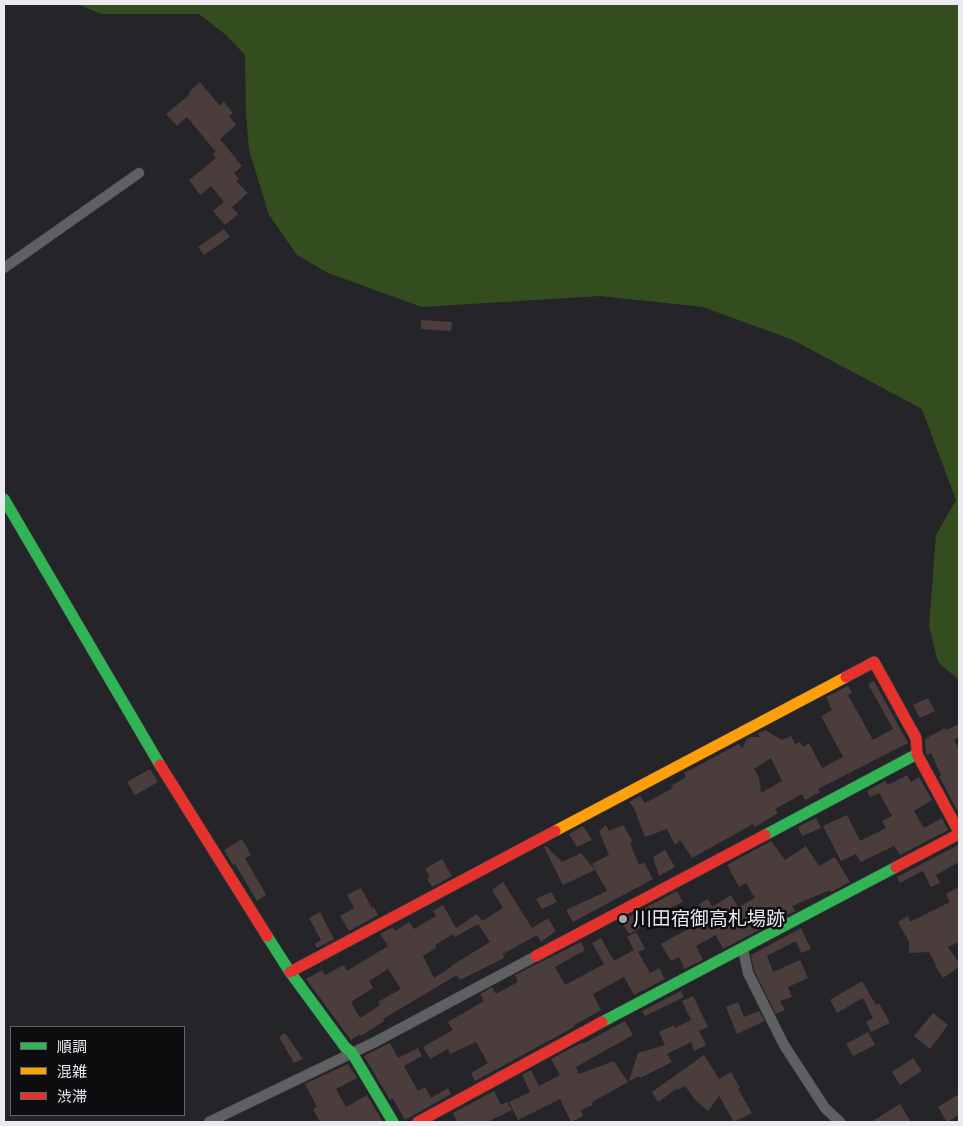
<!DOCTYPE html>
<html>
<head>
<meta charset="utf-8">
<style>
  body { margin:0 }
  #map { position:relative; width:963px; height:1126px; overflow:hidden; background:#252428; font-family:Commissioner,"Noto Sans JP",sans-serif }
  canvas { display:block }
  .frame { position:absolute; inset:0; border:5px solid #ebeaef; pointer-events:none }
  .legend { position:absolute; left:10px; top:1026px; width:175px; height:90px; box-sizing:border-box; background:#0d0d10; border:1px solid #666569; margin:0; padding:6px 9px; list-style:none; font-size:15px; color:#ebeaef }
  .legend li { display:flex; align-items:center; gap:10px; height:25px }
  .legend b { width:25px; border:1px solid #666569 }
</style>
</head>
<body>
<div id="map">
<canvas width="963" height="1126"></canvas>
<div class="frame"></div>
<ul class="legend">
<li><b style="height:6px;background:#30b455"></b>順調</li>
<li><b style="height:6px;background:#ff9f0a"></b>混雑</li>
<li><b style="height:6px;background:#e5322d"></b>渋滞</li>
</ul>
</div>
<script>
const ctx = document.querySelector('canvas').getContext('2d');
ctx.lineJoin = 'round';
function fill(path, color) {
  ctx.fillStyle = color;
  ctx.fill(path, 'evenodd');
}
function shape(rows) {
  const path = new Path2D();
  for (const r of rows) {
    path.moveTo(r[0], r[1]);
    for (let i = 2; i < r.length; i += 2) path.lineTo(r[i], r[i + 1]);
  }
  return path;
}
function stroke(path, color, width, dash) {
  ctx.strokeStyle = color;
  ctx.lineWidth = width;
  ctx.lineCap = dash ? 'butt' : 'round';
  ctx.setLineDash(dash || []);
  ctx.stroke(path);
}
function drawText(font, color, halo, rows, align = 'center') {
  ctx.font = font + ' Commissioner,"Noto Sans JP",sans-serif';
  ctx.lineWidth = 5;
  ctx.setLineDash([]);
  ctx.textBaseline = 'middle';
  ctx.strokeStyle = halo;
  ctx.fillStyle = color;
  for (const [text, x, y, turn = 0] of rows) {
    ctx.save();
    ctx.translate(x, y);
    ctx.rotate((+turn || 0) * Math.PI / 180);
    ctx.textAlign = isNaN(turn) ? turn : align;
    if (halo) ctx.strokeText(text, 0, 0);
    ctx.fillText(text, 0, 0);
    ctx.restore();
  }
}
fill(shape([
  [78,4,959,4,959,680,938,662,929,626,936,535,956,500,922,409,793,340,703,307,600,296,422,307,328,273,297,255,269,215,249,150,246,115,245,55,226,35,199,14,101,14]
]), '#344d1e');
fill(shape([
  [200,82,220,106,224,102,233,113,229,116,236,125,220,139,242,166,234,173,239,179,236,181,248,193,232,207,238,214,225,225,213,211,224,202,211,186,200,195,189,180,216,158,213,154,216,152,187,117,177,126,166,114,190,94,189,92],
  [224,229,230,237,204,255,198,247],
  [421,320,452,322,451,331,421,329],
  [874,681,908,743,818,789,820,792,805,800,802,794,775,809,778,813,755,827,753,824,692,858,680,840,675,845,667,829,645,837,634,808,629,802,640,796,645,803,673,788,671,786,686,777,684,773,739,744,742,749,746,740,751,737,760,737,758,733,765,730,782,740,791,736,795,744,800,742,803,747,809,743,822,768,843,757,821,716,832,710,826,697,848,686,852,692,848,695,873,740,893,729,868,684],
  [771,758,782,781,761,793,759,777,754,769],
  [928,698,935,711,920,718,913,705],
  [959,724,959,737,954,740,959,750,959,814,939,776,941,775,931,753,927,755,926,752,925,739,945,728,946,730],
  [150,769,158,782,135,795,127,782],
  [907,775,911,782,919,777,932,800,914,811,924,828,942,818,948,830,900,855,894,846,861,862,856,854,841,861,823,826,847,815,860,841,886,828,882,821,892,816,879,793,870,797,867,791,885,781,888,785],
  [816,818,821,828,802,836,798,827],
  [606,825,609,831,623,825,633,842,630,843,639,865,644,862,653,879,573,922,566,910,607,891,592,864,609,855,599,831],
  [583,826,592,840,577,847,569,834],
  [242,839,251,855,245,858,266,895,257,901,235,864,233,865,224,850],
  [771,841,785,860,806,846,819,866,835,857,850,882,831,892,830,890,792,906,795,911,723,949,716,935,696,946,703,960,684,969,679,957,671,961,661,944,707,919,699,904,708,899,712,907,731,895,738,907,755,898,746,883,739,887,727,865],
  [958,845,959,848,959,862,936,875,940,883,931,887,923,871,900,883,897,877],
  [546,846,562,862,581,853,595,870,563,885,544,847],
  [665,850,675,867,659,876,653,857],
  [442,859,452,876,432,887,427,879,430,877,425,869],
  [503,882,532,928,548,918,556,931,541,942,537,935,503,954,504,958,460,980,457,975,383,1019,384,1021,361,1036,360,1034,351,1040,306,979,322,970,325,975,344,965,347,971,388,946,380,934,393,927,395,931,409,922,414,929,436,916,433,911,443,905,456,928,477,914,482,921,503,908,492,890],
  [478,924,490,942,451,966,451,967,434,978,423,956,436,948,435,945,453,934,455,937],
  [388,969,401,989,378,1002,380,1005,360,1018,351,1002,373,988,369,981],
  [959,887,959,942,948,947,959,963,959,967,943,978,935,966,936,965,929,952,909,953,909,942,898,922,908,916,910,922,950,902,946,894],
  [361,888,372,908,374,907,378,915,349,931,340,916,354,908,347,895],
  [677,891,683,902,668,909,667,914,629,934,621,921],
  [551,892,557,902,542,909,536,899],
  [320,912,334,939,317,948,315,944,321,940,309,918],
  [801,928,811,949,801,953,796,941,767,956,773,972,800,960,808,978,788,987,792,997,780,1001,785,1010,776,1014,754,970,751,955],
  [636,932,645,949,638,952,650,973,659,968,665,979,634,995,624,977,593,994,601,1010,573,1026,574,1027,475,1081,471,1073,488,1063,476,1042,450,1054,448,1049,430,1059,423,1047,453,1030,448,1022,484,1001,480,994,492,987,496,994,518,982,515,975,581,942,585,950,555,967,565,985,604,964,592,943,601,938,614,961,634,950,627,937],
  [862,981,876,1005,879,1003,890,1023,871,1032,866,1022,873,1018,863,998,837,1013,830,1000],
  [681,991,684,997,645,1016,642,1011],
  [693,996,708,1027,699,1031,706,1045,694,1051,691,1042,667,1054,672,1062,640,1078,639,1076,629,1081,638,1053,665,1045,659,1032,674,1025,675,1028,691,1020,682,1001],
  [738,1002,744,1017,759,1011,765,1021,737,1034,726,1007],
  [933,1013,948,1025,930,1049,914,1036],
  [625,1021,633,1035,576,1067,579,1074,614,1061,628,1082,592,1102,593,1105,581,1110,583,1116,571,1122,560,1099,518,1120,509,1102,530,1092,522,1075,531,1070,539,1086,560,1075,551,1059,583,1042,583,1044],
  [868,1032,875,1045,853,1056,846,1044],
  [285,1033,303,1059,294,1063,279,1037],
  [390,1043,398,1058,418,1048,422,1056,404,1066,418,1091,425,1087,431,1098,448,1088,451,1094,405,1120,393,1099,390,1100,364,1056],
  [704,1055,719,1079,731,1072,740,1088,738,1089,752,1113,734,1122,719,1096,708,1111,696,1101,685,1086,677,1090,676,1089,658,1102,652,1092],
  [913,1058,922,1071,900,1085,892,1072],
  [348,1064,357,1078,336,1089,346,1107,367,1095,383,1122,320,1122,313,1109,317,1107,305,1084],
  [494,1091,501,1105,507,1102,512,1110,487,1122,457,1122,453,1113],
  [959,1094,959,1115,947,1122,938,1107],
  [900,1104,911,1122,871,1122]
]), '#4c3d3d');
const street = shape([
  [4,268,139,173],
  [743,949,748,973,784,1045,825,1108,840,1122],
  [209,1122,375,1042,536,956]
]);
const fast = shape([
  [4,499,160,765],
  [765,835,917,754],
  [267,936,290,972,345,1047,352,1053,393,1122],
  [602,1022,896,867]
]);
const slow = shape([
  [555,831,846,677]
]);
const jam = shape([
  [846,677,874,662,916,738,917,754,959,832],
  [160,765,267,936],
  [896,867,959,834],
  [536,956,765,835],
  [290,972,555,831],
  [418,1122,602,1022]
]);
stroke(street, '#434245', 11);
stroke(fast, '#434245', 12);
stroke(slow, '#434245', 12);
stroke(jam, '#434245', 12);
stroke(street, '#606063', 10);
stroke(fast, '#30b455', 11);
stroke(slow, '#ff9f0a', 11);
stroke(jam, '#e5322d', 11);
for (const [x, y, r, color] of [
  [623,919,5,"#a6a5a9"]
]) {
  const dot = new Path2D();
  dot.arc(x, y, r, 0, 2 * Math.PI);
  ctx.fillStyle = color;
  ctx.fill(dot);
  stroke(dot, '#0d0d10', 2);
}
drawText('19px', '#ebeaef', '#0d0d10', [
  ["川田宿御高札場跡",633,919]
], 'left');
</script>
</body>
</html>
